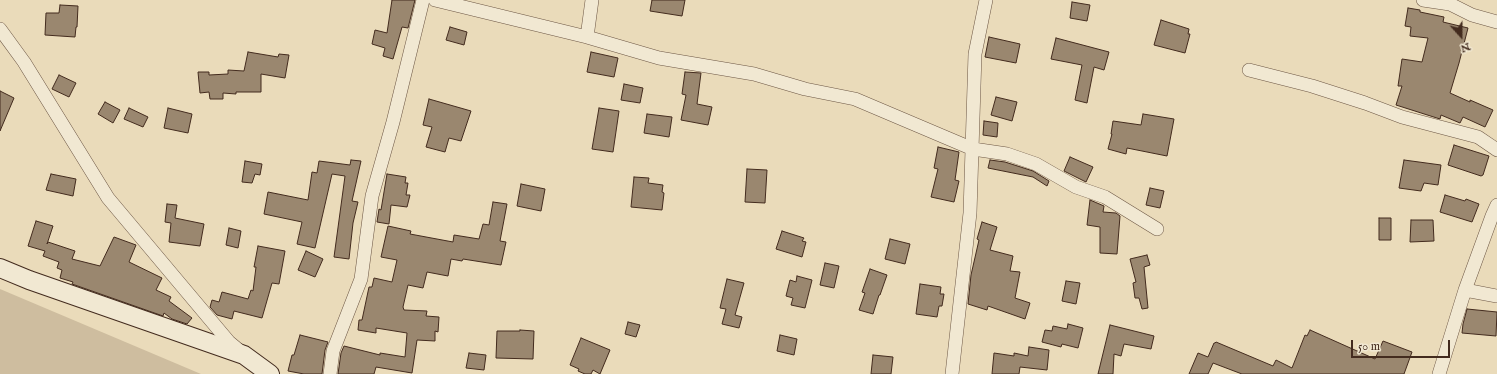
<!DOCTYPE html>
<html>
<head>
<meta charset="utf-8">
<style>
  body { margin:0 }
  #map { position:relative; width:1497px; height:374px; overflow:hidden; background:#eadbba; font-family:"IM FELL English",serif }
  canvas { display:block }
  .north { position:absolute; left:1441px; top:16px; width:40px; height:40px; -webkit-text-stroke:3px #f1e8d2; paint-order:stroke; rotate:159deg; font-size:11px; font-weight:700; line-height:16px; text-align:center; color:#432b1e }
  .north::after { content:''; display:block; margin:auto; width:14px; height:18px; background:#432b1e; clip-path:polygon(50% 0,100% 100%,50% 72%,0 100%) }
  .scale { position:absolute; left:1351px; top:340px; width:99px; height:18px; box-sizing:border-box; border:2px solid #432b1e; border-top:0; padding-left:5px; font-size:12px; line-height:14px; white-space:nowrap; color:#432b1e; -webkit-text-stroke:3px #f1e8d2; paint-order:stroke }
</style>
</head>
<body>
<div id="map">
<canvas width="1497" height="374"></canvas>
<div class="north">N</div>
<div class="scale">50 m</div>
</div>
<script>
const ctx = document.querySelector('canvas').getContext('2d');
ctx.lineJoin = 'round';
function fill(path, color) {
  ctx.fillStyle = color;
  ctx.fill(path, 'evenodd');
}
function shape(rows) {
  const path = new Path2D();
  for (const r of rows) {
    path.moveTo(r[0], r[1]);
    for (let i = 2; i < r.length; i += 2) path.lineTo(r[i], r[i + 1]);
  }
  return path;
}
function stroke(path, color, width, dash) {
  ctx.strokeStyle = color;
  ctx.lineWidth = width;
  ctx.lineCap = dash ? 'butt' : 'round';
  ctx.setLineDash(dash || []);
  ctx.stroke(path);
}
fill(shape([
  [0,289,201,374,0,374]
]), '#cebd9f');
const building = shape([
  [392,0,415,0,408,28,402,27,393,59,383,56,385,48,372,44,375,30,387,33,392,0],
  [652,0,685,0,682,16,650,11,652,0],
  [1072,2,1090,5,1087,21,1070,18,1072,2],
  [60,5,78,6,77,27,76,27,75,37,45,35,46,13,59,13,60,5],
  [1408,8,1420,10,1420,12,1444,17,1443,22,1468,28,1459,63,1450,93,1470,102,1470,100,1493,110,1485,127,1463,117,1460,123,1441,115,1440,119,1396,105,1402,86,1398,86,1402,59,1422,62,1428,38,1410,36,1411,27,1405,26,1408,8],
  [1161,20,1189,29,1188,34,1190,34,1185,53,1154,45,1161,20],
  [450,27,467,32,464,45,446,40,450,27],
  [989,37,1020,44,1016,63,985,57,989,37],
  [1056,38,1109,52,1104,70,1094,67,1087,103,1075,100,1082,65,1051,59,1056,38],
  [248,52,278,57,279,54,289,55,285,78,261,74,261,92,236,92,236,94,223,93,223,99,210,99,209,92,200,93,198,72,209,72,209,75,228,74,228,70,244,71,248,52],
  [591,52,618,58,614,77,587,72,591,52],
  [685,72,701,73,697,104,712,107,708,125,681,120,686,95,682,94,685,72],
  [59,75,76,83,69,97,52,89,59,75],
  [624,84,643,88,640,103,621,100,624,84],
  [0,91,14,98,0,131,0,91],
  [996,97,1017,102,1012,121,991,115,996,97],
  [429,99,471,111,461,141,449,138,445,152,426,147,432,127,423,125,429,99],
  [105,102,120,110,113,123,98,114,105,102],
  [129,108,148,117,143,127,124,119,129,108],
  [168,108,192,114,188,133,164,128,168,108],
  [599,108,619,111,613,152,592,149,599,108],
  [647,114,672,117,669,137,644,133,647,114],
  [1143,114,1174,119,1167,156,1127,148,1126,154,1108,149,1112,134,1111,134,1113,121,1141,125,1143,114],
  [984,121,998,123,997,137,983,135,984,121],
  [1454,145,1489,156,1483,175,1481,176,1448,165,1454,145],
  [938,147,959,152,955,180,959,181,954,202,931,197,938,169,934,168,938,147],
  [1070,157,1093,167,1086,182,1064,171,1070,157],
  [351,160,361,161,352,201,358,202,353,223,349,259,334,257,345,176,332,174,315,248,297,244,302,222,264,214,268,192,308,200,312,172,317,173,319,161,350,165,351,160],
  [990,160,1005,162,1033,171,1049,181,1047,186,1033,177,988,168,990,160],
  [1404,160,1441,165,1438,185,1424,183,1421,191,1399,188,1404,160],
  [245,161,262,164,260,175,255,174,252,183,242,182,245,161],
  [747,169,767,170,765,203,745,202,747,169],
  [51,174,76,179,73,196,46,190,51,174],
  [387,174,406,177,405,183,408,183,406,195,410,195,407,207,391,205,389,224,377,222,379,209,381,210,387,174],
  [634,177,649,178,648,183,663,185,662,192,664,193,662,210,631,207,634,177],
  [521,184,545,189,541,211,517,206,521,184],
  [1150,188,1164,191,1160,208,1146,205,1150,188],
  [1445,195,1465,201,1466,199,1479,204,1472,222,1440,212,1445,195],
  [1090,200,1104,206,1103,212,1116,213,1120,216,1117,254,1100,253,1100,227,1087,225,1090,200],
  [493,202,507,204,500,241,506,242,501,265,463,259,462,261,451,259,448,276,427,272,423,288,408,285,403,307,404,310,427,311,426,316,439,317,438,332,435,331,435,341,417,340,412,373,376,367,374,374,338,374,341,353,344,346,380,355,380,353,405,357,407,333,376,328,376,333,358,330,359,320,362,320,369,287,372,287,374,278,392,282,397,260,381,257,388,226,411,231,410,234,453,242,454,235,479,239,483,224,489,225,493,202],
  [167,204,177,205,175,218,204,224,200,246,169,242,171,223,165,222,167,204],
  [1379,218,1391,218,1391,240,1379,240,1379,218],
  [1411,220,1433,220,1434,241,1410,242,1411,220],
  [36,221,53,226,47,244,48,242,75,251,72,259,100,266,114,237,136,245,129,262,162,278,156,290,171,297,169,301,192,318,187,324,172,319,164,313,163,316,72,284,73,282,60,278,62,270,57,268,59,262,43,256,45,251,28,246,36,221],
  [982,222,997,227,990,250,1013,256,1010,271,1020,272,1015,298,1030,303,1025,319,988,306,987,310,968,304,971,275,979,240,977,239,982,222],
  [229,228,241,231,238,248,226,245,229,228],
  [782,231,804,238,802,241,806,242,802,257,776,249,782,231],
  [890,239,910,244,905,264,885,259,890,239],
  [258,246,285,251,279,284,272,283,262,318,234,311,232,319,217,315,210,307,212,300,219,302,222,292,248,299,251,290,253,291,256,267,254,267,258,246],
  [306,251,323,259,315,277,298,270,306,251],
  [1147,255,1150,265,1144,267,1148,308,1142,309,1139,298,1135,298,1133,283,1136,282,1130,259,1147,255],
  [825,263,839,266,834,288,820,285,825,263],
  [870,269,887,275,880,295,879,295,873,314,859,310,865,293,862,292,870,269],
  [797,276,812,280,805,308,791,305,793,298,786,296,790,280,796,282,797,276],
  [727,279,744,283,735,315,742,317,739,328,722,324,726,309,720,308,727,279],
  [1066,281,1080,283,1076,304,1062,301,1066,281],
  [920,284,941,287,940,294,944,294,942,306,939,306,937,317,916,314,920,284],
  [1467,309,1497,312,1496,336,1462,333,1463,324,1467,309],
  [628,322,640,325,636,337,625,334,628,322],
  [1068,324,1083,328,1078,348,1062,344,1061,347,1042,342,1045,330,1052,331,1053,326,1067,329,1068,324],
  [1110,325,1154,336,1151,349,1124,344,1121,356,1114,354,1113,374,1098,374,1110,325],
  [520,330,534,331,533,359,496,358,497,331,520,331,520,330],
  [1310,330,1375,359,1383,341,1412,352,1404,374,1242,374,1213,363,1208,374,1189,374,1198,353,1208,357,1214,343,1215,343,1216,342,1273,366,1276,360,1292,368,1305,335,1307,336,1310,330],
  [300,335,328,342,325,350,322,374,304,374,288,371,292,355,294,355,300,335],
  [780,335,797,339,794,355,777,351,780,335],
  [581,338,610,350,600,374,593,370,591,374,585,374,578,371,579,369,570,365,581,338],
  [1029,347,1049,350,1047,370,1020,367,1019,374,992,374,994,353,1014,356,1014,353,1028,356,1029,347],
  [469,353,486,355,484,370,466,368,469,353],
  [873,355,893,357,891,374,871,374,873,355]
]);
fill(building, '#9a876f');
stroke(building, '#432b1e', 1);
const street = shape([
  [435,0,587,37,659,58,754,74,805,89,855,99,973,149,1007,154,1036,164,1076,187,1105,197,1157,229],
  [1423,0,1450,4,1472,15,1497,22],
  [0,29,24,62,108,198,229,342,241,352],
  [587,37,592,0],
  [1249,70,1312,86,1365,103,1402,117,1478,137,1497,150],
  [1465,290,1497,296],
  [330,374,333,351,361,279,372,196,393,122,423,0],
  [952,374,970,213,975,54,986,0],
  [1439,374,1465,290,1492,216,1497,205]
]);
const secondary = shape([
  [0,268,29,280,244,355,270,374]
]);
stroke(street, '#6d5745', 14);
stroke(secondary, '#432b1e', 20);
stroke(street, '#f1e8d2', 13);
stroke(secondary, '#f1e8d2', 18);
</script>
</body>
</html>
